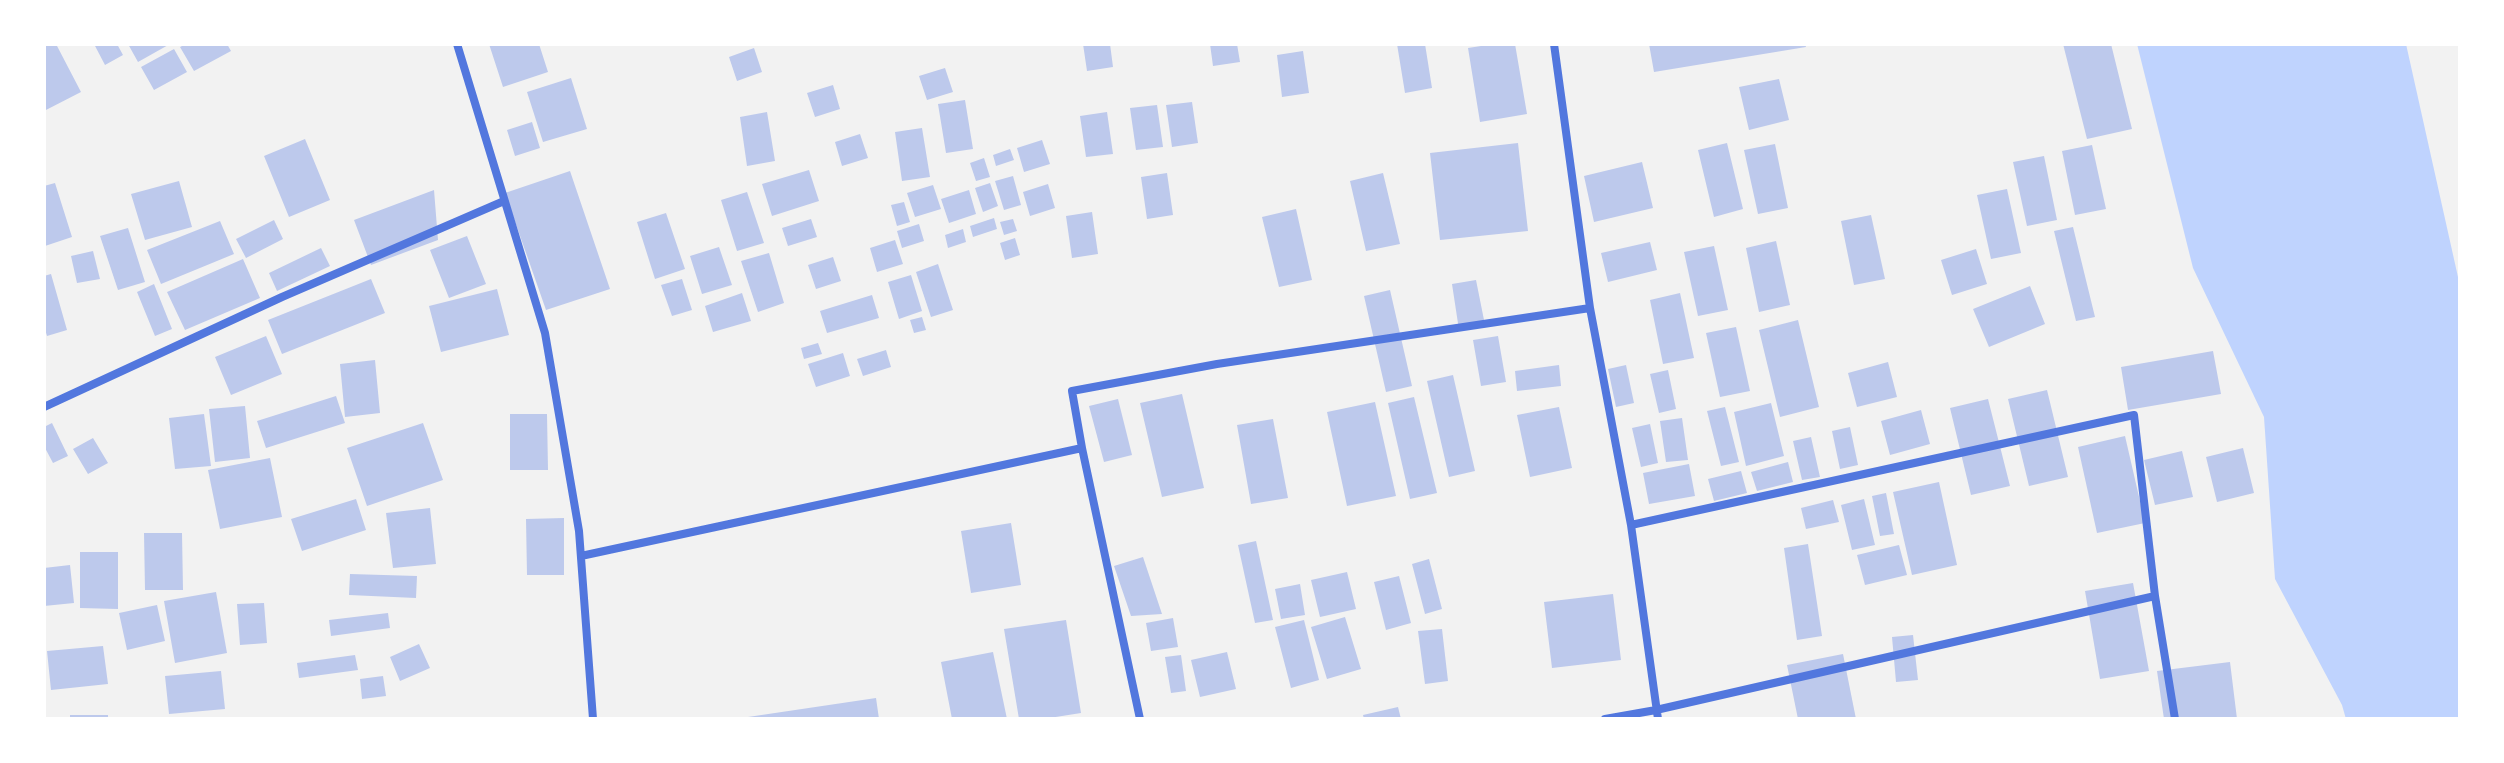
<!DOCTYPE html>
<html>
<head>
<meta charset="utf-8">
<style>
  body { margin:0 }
  #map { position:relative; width:2504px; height:763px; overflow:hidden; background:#f2f2f2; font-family:"Source Sans 3",sans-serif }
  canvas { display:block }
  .frame { position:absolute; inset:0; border:46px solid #fff; pointer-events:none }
</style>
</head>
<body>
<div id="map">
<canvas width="2504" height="763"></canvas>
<div class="frame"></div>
</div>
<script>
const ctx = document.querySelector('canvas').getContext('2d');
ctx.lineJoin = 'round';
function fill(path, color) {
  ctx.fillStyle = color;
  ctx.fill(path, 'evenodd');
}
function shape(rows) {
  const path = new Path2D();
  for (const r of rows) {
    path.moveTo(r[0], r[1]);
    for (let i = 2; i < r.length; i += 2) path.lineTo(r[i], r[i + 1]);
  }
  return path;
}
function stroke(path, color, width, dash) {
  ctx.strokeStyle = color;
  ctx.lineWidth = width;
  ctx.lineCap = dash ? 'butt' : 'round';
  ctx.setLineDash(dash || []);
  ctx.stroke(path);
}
fill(shape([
  [2137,44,2406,44,2460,286,2460,719,2346,719,2342,705,2275,579,2264,417,2193,268]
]), '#bfd3fe');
fill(shape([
  [44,44,56,44,81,92,44,111],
  [94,44,117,44,123,55,105,65],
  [128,44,170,44,138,62],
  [186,44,227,44,231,51,194,71,180,47],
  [489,44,539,44,548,72,503,87],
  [1083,44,1110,44,1113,67,1087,71],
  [1210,44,1237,44,1240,62,1213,66],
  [1397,44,1425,44,1432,88,1405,93],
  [1494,44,1515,44,1527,114,1480,122,1468,48],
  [1649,44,1805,44,1806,47,1654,72],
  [2063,44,2111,44,2132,129,2087,139],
  [754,48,762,72,737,81,729,57],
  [174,49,187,72,154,90,141,67],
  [1303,51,1309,93,1282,97,1277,55],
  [945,68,953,92,927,100,919,76],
  [571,78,587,129,543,142,527,92],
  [1779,79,1789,120,1749,130,1739,87],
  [833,85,840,109,815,117,807,93],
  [965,100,973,149,946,153,938,104],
  [1192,102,1198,143,1172,147,1166,105],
  [1157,105,1163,147,1136,150,1130,108],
  [767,112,775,161,747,166,740,117],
  [1107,112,1113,154,1086,157,1080,116],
  [532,122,540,148,515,156,507,130],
  [922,128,930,177,902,181,895,132],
  [860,134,868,158,842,166,835,142],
  [305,139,330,200,289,217,264,156],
  [1042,140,1050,164,1024,172,1017,148],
  [1518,143,1528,231,1440,240,1430,153],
  [1727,143,1743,209,1714,217,1698,150],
  [1775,144,1788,208,1758,214,1744,150],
  [2092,145,2106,209,2075,215,2062,151],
  [1010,149,1014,160,996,166,993,155],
  [2044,156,2057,220,2027,226,2013,162],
  [984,158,990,177,976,181,970,163],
  [1642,162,1653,208,1594,222,1584,176],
  [809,170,819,201,772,216,762,184],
  [570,171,610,289,546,310,505,193],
  [1167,173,1173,215,1147,219,1141,177],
  [1383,173,1400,244,1366,251,1350,181],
  [1013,176,1021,205,1004,210,995,181],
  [179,181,192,227,145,240,131,194],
  [55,183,72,237,45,246,44,186],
  [990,183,998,206,983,212,975,188],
  [1048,184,1055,208,1030,216,1023,192],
  [933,185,941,209,915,217,907,193],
  [2007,189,2021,253,1991,259,1977,195],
  [434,190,438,240,371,265,354,220],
  [969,190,976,214,949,223,941,199],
  [747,192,764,243,737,251,721,200],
  [904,202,910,222,897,226,891,205],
  [1296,209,1312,280,1279,287,1262,217],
  [1092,212,1098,254,1072,258,1066,216],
  [666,213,685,269,655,279,637,222],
  [1871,215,1885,279,1854,285,1841,221],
  [994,218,997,229,973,237,970,226],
  [811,219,817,237,788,246,782,228],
  [1013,219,1017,231,1004,235,1000,222],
  [274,220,283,239,246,258,236,239],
  [220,221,234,254,161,284,147,250],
  [919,224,924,241,902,248,897,231],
  [2073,227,2095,317,2076,321,2054,231],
  [128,228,145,282,118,290,100,236],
  [963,229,966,242,948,248,945,235],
  [467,236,486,284,449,298,430,250],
  [1015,238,1020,255,1005,260,1000,243],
  [895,240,903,264,877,272,870,248],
  [1776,241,1790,305,1759,312,1746,248],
  [1650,242,1657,270,1608,282,1601,253],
  [1714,246,1728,310,1698,316,1684,252],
  [719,247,732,285,702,294,690,256],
  [321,248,330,266,277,291,269,273],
  [1976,249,1987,284,1952,295,1941,260],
  [93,251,100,279,77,283,71,256],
  [769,253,784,303,758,312,741,261],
  [833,257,841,281,816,289,808,265],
  [243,259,260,298,185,330,167,292],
  [938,264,953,310,931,317,916,272],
  [51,274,67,330,47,336,44,326,44,276],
  [911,275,922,311,899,319,888,282],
  [371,279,385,313,282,354,268,320],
  [682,279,692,310,672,316,661,285],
  [1476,280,1485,325,1459,330,1452,284],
  [154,284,172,329,155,336,137,292],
  [2030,286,2045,324,1989,347,1973,309],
  [497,289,509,335,441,352,429,306],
  [1390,290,1412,386,1386,392,1364,296],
  [742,293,751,321,713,332,705,306],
  [1680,293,1694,358,1663,364,1650,300],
  [872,295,879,318,827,333,820,311],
  [922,317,926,330,914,333,910,320],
  [1798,320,1819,407,1780,417,1759,330],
  [1736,327,1750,391,1720,397,1706,333],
  [266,336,282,374,231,395,215,357],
  [1498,336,1506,382,1481,386,1473,340],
  [818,343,822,354,804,359,801,348],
  [886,350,891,367,863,376,857,359],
  [2213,351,2221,394,2128,410,2121,367],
  [843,353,850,376,816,387,808,364],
  [375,360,380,413,345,417,340,364],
  [1888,362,1897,397,1857,407,1848,373],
  [1559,365,1561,386,1517,391,1515,371],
  [1626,365,1634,403,1616,407,1608,369],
  [1668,370,1676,409,1659,413,1650,374],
  [1453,375,1475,471,1449,477,1427,381],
  [2047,390,2068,477,2029,486,2008,399],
  [1182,394,1204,488,1162,497,1140,403],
  [336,396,345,423,266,448,257,421],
  [1414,397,1437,493,1410,499,1388,403],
  [1118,399,1132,455,1104,462,1089,406],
  [1988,399,2010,486,1971,495,1950,408],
  [1375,402,1396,496,1347,506,1327,412],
  [1771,403,1784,456,1746,466,1734,412],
  [245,406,250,458,215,462,209,409],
  [1559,407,1572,468,1530,477,1517,415],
  [1725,407,1739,462,1721,466,1707,411],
  [1921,410,1930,444,1890,455,1881,421],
  [204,414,211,466,175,469,169,418],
  [510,414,547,414,548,470,510,470],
  [1682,418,1688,460,1666,462,1660,421],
  [1273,419,1288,498,1251,504,1237,425],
  [52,423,68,456,53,463,44,446,44,427],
  [423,423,443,480,367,506,347,448],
  [1650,424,1658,463,1641,467,1632,428],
  [1850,427,1858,465,1840,469,1832,431],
  [2125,436,2145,523,2097,533,2078,447],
  [1811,437,1820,477,1802,480,1793,441],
  [93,438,108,463,88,474,73,449],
  [2243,448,2254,493,2217,502,2206,457],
  [2182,451,2193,497,2155,505,2144,460],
  [270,458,282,517,220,529,208,470],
  [1788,462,1793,482,1757,491,1751,472],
  [1689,464,1695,496,1649,504,1643,473],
  [1741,471,1747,493,1714,501,1708,479],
  [1939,482,1957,565,1912,575,1893,492],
  [1886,493,1894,534,1880,536,1872,496],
  [356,499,366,530,302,551,291,519],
  [1864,499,1875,545,1852,550,1841,505],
  [1833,500,1839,522,1806,529,1801,508],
  [430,508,436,564,393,568,386,513],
  [564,518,564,575,527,575,526,519],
  [1011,523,1021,585,971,593,961,531],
  [144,533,182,533,183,590,145,590],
  [1256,541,1273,620,1255,623,1238,545],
  [1808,544,1822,636,1797,640,1784,548],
  [1899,545,1907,575,1865,585,1857,555],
  [80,552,118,552,118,609,80,608],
  [1143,557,1162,614,1131,616,1114,566],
  [1429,559,1442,609,1425,614,1412,564],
  [70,565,74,603,44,606,44,568],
  [1347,572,1356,609,1320,617,1311,580],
  [350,574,417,576,416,598,349,595],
  [1399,576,1411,623,1386,630,1374,582],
  [2133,583,2149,671,2100,679,2085,591],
  [1300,584,1305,615,1281,619,1275,589],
  [216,592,227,653,175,663,164,601],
  [1613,594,1621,660,1552,668,1544,602],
  [264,603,267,643,240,645,237,604],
  [157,605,165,641,127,650,119,613],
  [388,613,390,628,331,636,329,620],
  [1345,617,1361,669,1327,679,1311,627],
  [1173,618,1178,647,1151,651,1146,623],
  [1066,620,1081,713,1043,719,1019,719,1004,629],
  [1304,620,1319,680,1291,688,1275,627],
  [1442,629,1448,681,1425,684,1418,631],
  [1913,635,1918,680,1896,682,1892,637],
  [419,644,430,668,400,681,390,657],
  [103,646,108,684,51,690,47,651],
  [993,652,1007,719,952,719,941,662],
  [1227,652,1236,689,1200,697,1191,660],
  [1843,654,1856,719,1798,719,1787,665],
  [355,655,358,670,299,678,297,663],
  [1181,655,1186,691,1171,693,1165,657],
  [2230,662,2237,719,2164,719,2157,671],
  [221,671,225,709,169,714,165,676],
  [383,676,386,696,362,699,360,679],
  [876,698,879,719,748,719,748,717],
  [1398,707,1401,719,1364,719,1363,715],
  [70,715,108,715,108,719,70,719]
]), '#bdc9ec');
stroke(shape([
  [457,44,545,333,579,531,593,719],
  [1554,44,1590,308],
  [44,407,282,297,504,201],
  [1082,448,1072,391,1217,364,1590,308,1631,525,1658,719],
  [1631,525,2134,415,2155,596,2175,719],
  [581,556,1082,448,1140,719],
  [1605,719,1656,710,2155,596]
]), '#5277de', 8);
</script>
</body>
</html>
